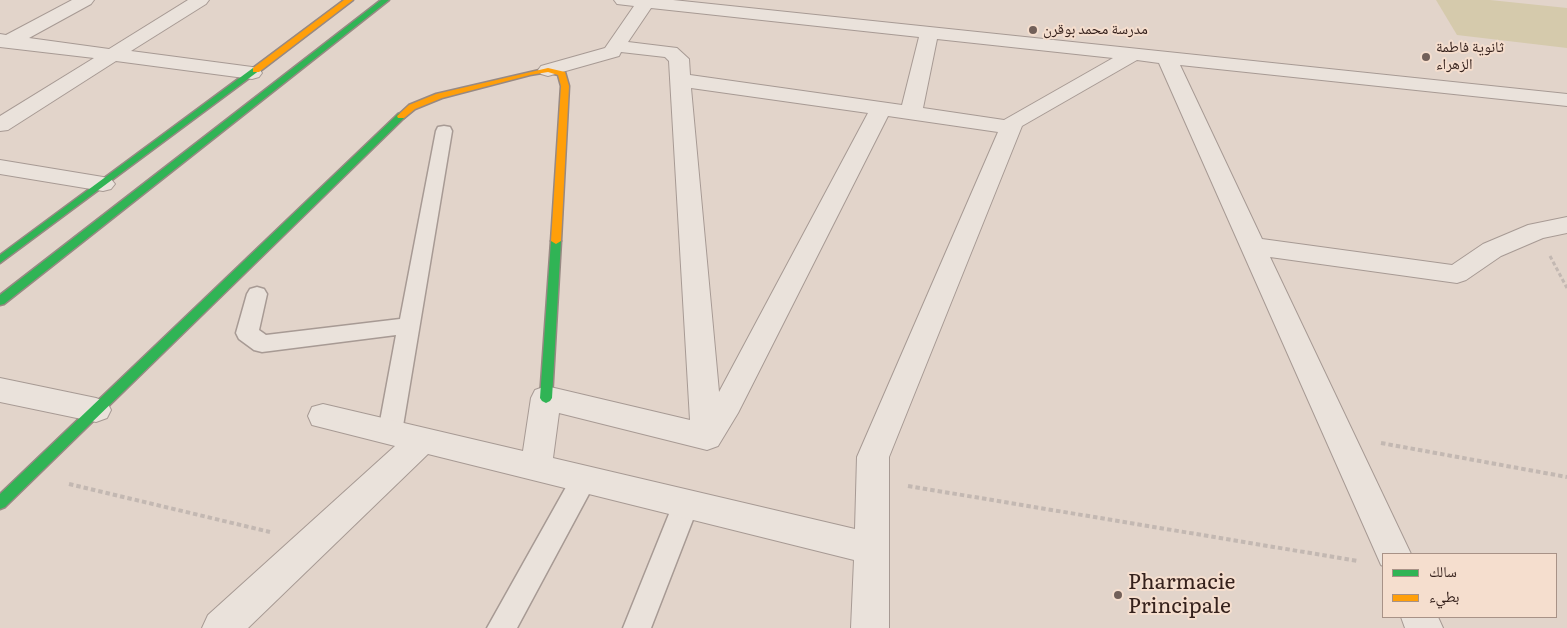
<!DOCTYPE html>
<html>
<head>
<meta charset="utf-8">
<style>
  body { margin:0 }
  #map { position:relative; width:1567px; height:628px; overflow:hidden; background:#e2d4ca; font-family:Literata,"Noto Naskh Arabic",serif }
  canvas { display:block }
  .legend { position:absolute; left:1382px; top:553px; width:175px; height:65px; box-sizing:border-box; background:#f5dece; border:1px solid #a89287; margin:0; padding:6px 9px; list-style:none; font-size:15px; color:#35211c }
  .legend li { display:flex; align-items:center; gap:10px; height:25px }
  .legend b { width:25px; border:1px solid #a89287 }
</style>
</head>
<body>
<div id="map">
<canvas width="1567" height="628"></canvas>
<ul class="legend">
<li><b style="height:6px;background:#30b455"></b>سالك</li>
<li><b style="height:6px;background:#ff9f0a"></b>بطيء</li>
</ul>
</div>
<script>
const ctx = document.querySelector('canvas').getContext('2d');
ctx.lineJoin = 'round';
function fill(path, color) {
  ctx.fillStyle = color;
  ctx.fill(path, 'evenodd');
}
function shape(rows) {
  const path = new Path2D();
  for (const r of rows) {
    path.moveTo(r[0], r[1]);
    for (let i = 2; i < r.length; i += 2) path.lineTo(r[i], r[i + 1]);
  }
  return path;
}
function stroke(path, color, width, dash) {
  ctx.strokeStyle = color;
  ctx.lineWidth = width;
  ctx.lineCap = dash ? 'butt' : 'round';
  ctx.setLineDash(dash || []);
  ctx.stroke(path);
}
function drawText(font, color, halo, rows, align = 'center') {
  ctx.font = font + ' Literata,"Noto Naskh Arabic",serif';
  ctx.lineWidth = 4;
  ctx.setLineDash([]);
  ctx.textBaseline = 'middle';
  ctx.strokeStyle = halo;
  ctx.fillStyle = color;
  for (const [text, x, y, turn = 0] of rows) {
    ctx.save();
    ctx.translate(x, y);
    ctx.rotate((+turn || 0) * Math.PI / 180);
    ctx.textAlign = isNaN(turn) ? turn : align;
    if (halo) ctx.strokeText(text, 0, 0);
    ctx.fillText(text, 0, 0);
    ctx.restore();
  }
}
fill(shape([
  [1436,0,1490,0,1567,8,1567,48,1457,35]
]), '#d5caac');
const lane = shape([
  [444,126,450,127,452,131,402,432,399,439,390,442,381,439,378,432,396,335,262,352,254,350,239,339,236,333,247,294,250,289,257,287,264,289,267,294,259,330,266,335,400,319,436,131,438,127,444,126],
  [584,468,593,471,597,479,517,628,487,628,575,471,584,468],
  [686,493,695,496,699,504,651,628,623,628,673,504,677,496,686,493]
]);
const street = shape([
  [72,0,94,0,91,4,29,38,109,49,188,0,209,0,206,4,131,51,252,67,259,69,262,73,259,77,252,79,116,61,8,130,0,131,0,116,94,58,0,47,0,34,6,35,72,0],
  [614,0,673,0,1567,94,1567,106,1180,65,1262,239,1452,265,1483,244,1528,225,1567,217,1567,233,1543,238,1501,256,1466,280,1457,283,1270,257,1411,554,1383,554,1383,566,1381,565,1159,63,1137,60,1022,126,889,457,889,628,851,628,854,560,428,454,248,628,202,628,208,615,395,446,312,425,308,416,312,407,323,404,523,451,531,398,535,390,546,386,690,420,669,61,665,57,621,52,619,56,548,76,541,74,538,70,541,66,605,48,634,6,617,4,614,0],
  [651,8,919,37,902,105,690,75,689,59,677,48,628,42,651,8],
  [937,39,1113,58,1004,120,923,108,937,39],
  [691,88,868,113,719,392,691,88],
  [888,116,998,132,857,457,855,529,553,458,559,413,707,450,718,446,738,413,888,116],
  [0,160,103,177,111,179,115,184,111,189,103,191,0,174,0,160],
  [0,378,96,398,107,402,111,410,107,418,96,422,0,402,0,378],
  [1401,617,1438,617,1443,628,1405,628,1401,617]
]);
const fast = shape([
  [381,0,389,0,4,304,0,305,0,295,381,0],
  [253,68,260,70,0,263,0,255,253,68],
  [401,113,405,116,404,118,5,507,0,509,0,494,398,114,401,113],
  [556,238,561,241,552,398,550,401,546,403,542,401,540,398,551,241,556,238]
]);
const slow = shape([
  [344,0,353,0,259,72,253,72,253,68,344,0],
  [548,68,565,72,569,86,561,241,556,244,551,241,561,86,558,75,548,72,530,75,442,98,415,109,404,118,398,118,397,116,409,105,436,94,548,68]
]);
stroke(lane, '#a79a94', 3);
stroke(street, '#a79a94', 2);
stroke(fast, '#978983', 3);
stroke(slow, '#978983', 3);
stroke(shape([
  [1550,256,1567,288]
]), '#c3b8b2', 3, [4, 2.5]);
stroke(shape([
  [1381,443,1567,477],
  [69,484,270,532],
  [908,486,1358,561]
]), '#c3b8b2', 4, [4.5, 3]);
fill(lane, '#eae2db');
fill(street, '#eae2db');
fill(fast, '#30b455');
fill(slow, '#ff9f0a');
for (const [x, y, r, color] of [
  [1033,30,5,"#726059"],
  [1426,57,5,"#726059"],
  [1118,595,5,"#726059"]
]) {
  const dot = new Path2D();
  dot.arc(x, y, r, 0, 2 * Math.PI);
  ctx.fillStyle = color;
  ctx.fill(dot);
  stroke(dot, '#f5dece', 2);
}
drawText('15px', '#35211c', '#f5dece', [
  ["مدرسة محمد بوقرن",1043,30],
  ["ثانوية فاطمة",1436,48],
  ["الزهراء",1436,65]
], 'left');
drawText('21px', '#35211c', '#f5dece', [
  ["Pharmacie",1128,583],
  ["Principale",1128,607]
], 'left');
</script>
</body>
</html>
